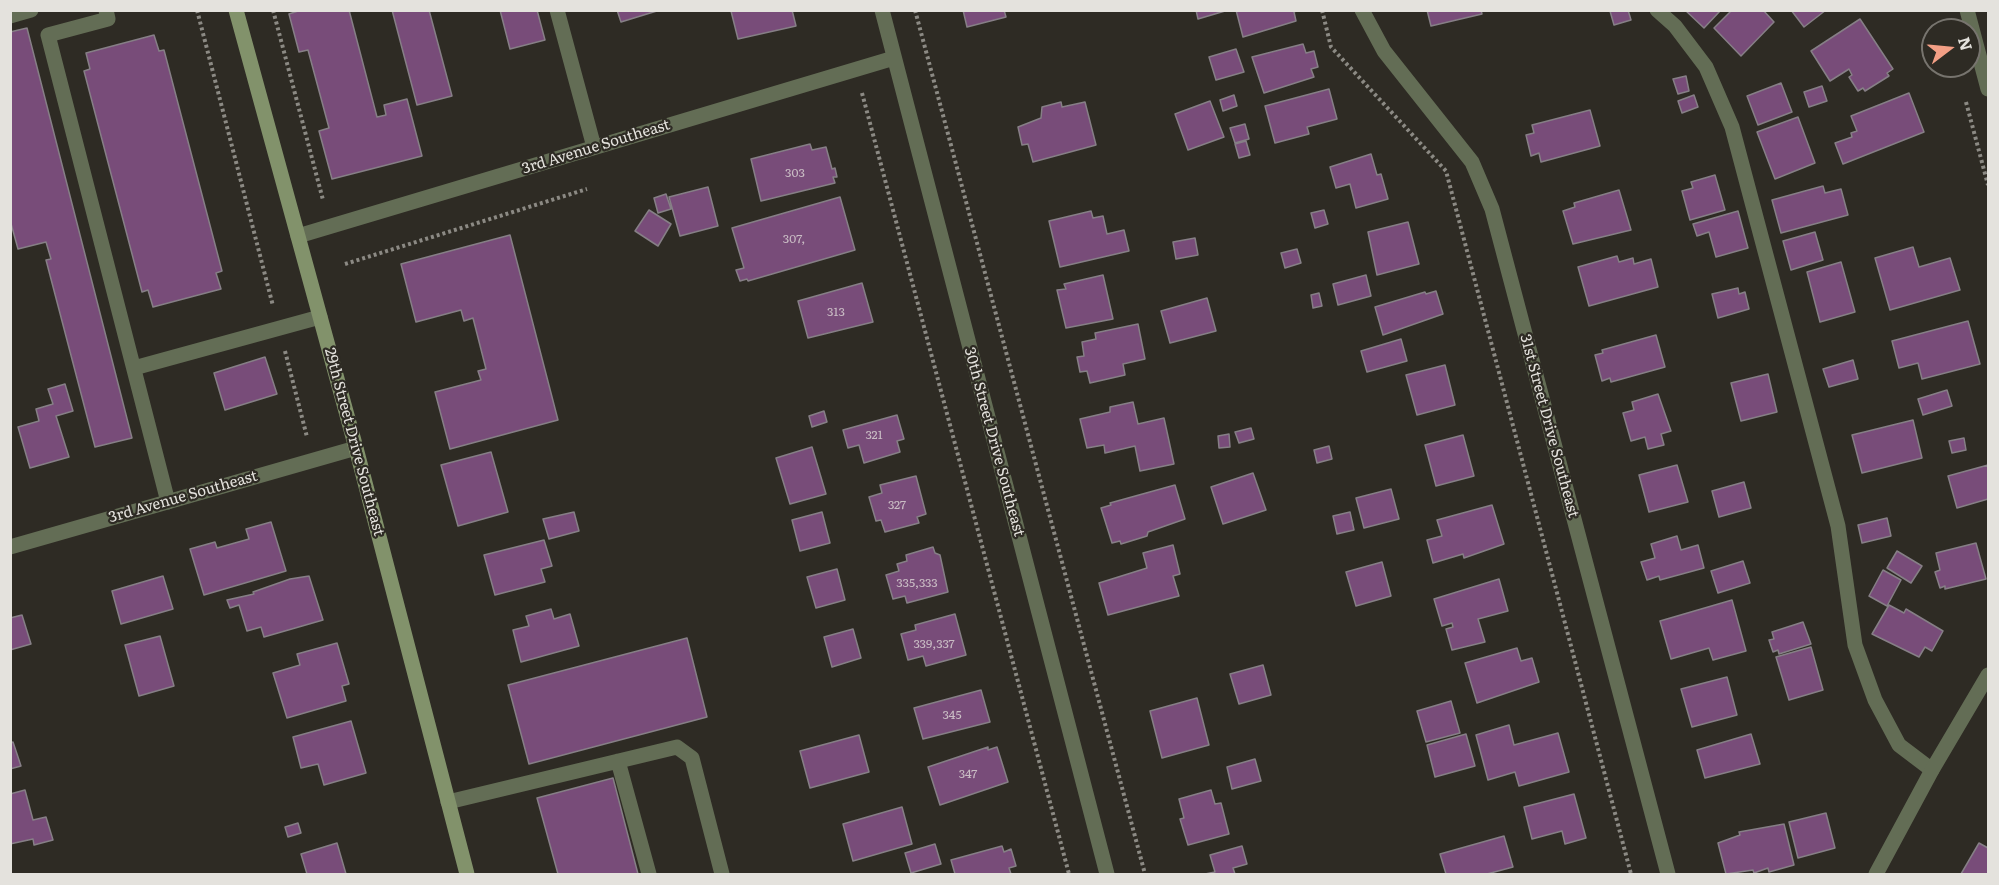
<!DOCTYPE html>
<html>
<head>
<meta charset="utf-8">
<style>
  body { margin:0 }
  #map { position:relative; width:1999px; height:885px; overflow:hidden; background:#2e2b24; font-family:Literata,serif }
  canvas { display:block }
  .frame { position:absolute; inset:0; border:12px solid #e4e2dd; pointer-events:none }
  .north { position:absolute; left:1921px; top:18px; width:60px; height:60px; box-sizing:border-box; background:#2e2b24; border:2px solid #77746e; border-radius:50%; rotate:74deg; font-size:16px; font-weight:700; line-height:24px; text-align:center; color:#e4e2dd }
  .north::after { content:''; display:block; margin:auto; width:21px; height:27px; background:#f39f85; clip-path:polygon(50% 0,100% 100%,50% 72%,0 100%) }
</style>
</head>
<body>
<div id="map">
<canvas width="1999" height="885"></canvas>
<div class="frame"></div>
<div class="north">N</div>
</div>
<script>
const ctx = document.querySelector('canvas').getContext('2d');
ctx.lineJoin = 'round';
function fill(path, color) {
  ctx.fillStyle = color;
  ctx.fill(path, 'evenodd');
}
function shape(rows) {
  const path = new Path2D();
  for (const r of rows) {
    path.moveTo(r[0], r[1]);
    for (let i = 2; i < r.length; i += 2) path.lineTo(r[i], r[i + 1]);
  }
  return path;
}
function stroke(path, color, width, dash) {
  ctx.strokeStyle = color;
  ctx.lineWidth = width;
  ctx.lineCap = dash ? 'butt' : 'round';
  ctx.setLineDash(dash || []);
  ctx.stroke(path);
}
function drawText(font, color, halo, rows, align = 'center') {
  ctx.font = font + ' Literata,serif';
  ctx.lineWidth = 4.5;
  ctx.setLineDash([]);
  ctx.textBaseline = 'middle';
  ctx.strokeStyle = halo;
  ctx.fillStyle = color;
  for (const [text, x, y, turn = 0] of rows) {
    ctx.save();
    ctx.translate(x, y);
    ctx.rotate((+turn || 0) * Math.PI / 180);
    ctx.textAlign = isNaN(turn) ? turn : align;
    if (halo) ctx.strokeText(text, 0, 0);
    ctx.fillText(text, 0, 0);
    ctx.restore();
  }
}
const building = shape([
  [301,10,349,10,377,117,386,115,384,105,407,99,422,156,332,179,319,131,329,128,308,50,299,52,289,14,301,10],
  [392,10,429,10,452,96,417,105,392,10],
  [500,10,537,10,545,40,510,49,500,10],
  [617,10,660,10,621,22,617,10],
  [792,10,796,26,738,39,731,11,792,10],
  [963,10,1004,10,1006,17,967,27,963,10],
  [1196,10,1225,10,1225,11,1198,19,1196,10],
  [1236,10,1298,10,1294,12,1296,21,1243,37,1236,10],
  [1427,10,1481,10,1482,14,1431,26,1427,10],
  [1628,10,1631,20,1614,25,1610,11,1628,10],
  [1685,10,1721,10,1704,28,1685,10],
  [1732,10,1763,10,1774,22,1741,56,1714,28,1732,10],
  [1791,10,1826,10,1804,27,1791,10],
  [1860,19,1893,69,1887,73,1889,76,1865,91,1863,88,1858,91,1849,77,1852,75,1849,69,1830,81,1811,51,1860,19],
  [27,28,132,438,95,447,46,260,51,259,46,242,18,249,10,220,10,32,27,28],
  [154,35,159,51,164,50,222,271,216,273,221,289,153,307,148,290,142,292,84,71,90,69,86,53,154,35],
  [1303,44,1306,53,1314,51,1318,67,1311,69,1314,77,1264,93,1252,57,1303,44],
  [1236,49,1244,72,1216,80,1209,57,1236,49],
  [1686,76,1689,91,1678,94,1673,79,1686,76],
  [1781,83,1792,112,1758,125,1747,96,1781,83],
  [1822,86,1827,101,1809,107,1804,92,1822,86],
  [1329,89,1337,119,1307,127,1309,134,1275,143,1265,106,1329,89],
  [1909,93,1924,132,1843,164,1835,143,1852,137,1851,133,1857,131,1851,116,1909,93],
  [1234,95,1237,106,1223,111,1220,100,1234,95],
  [1694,95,1698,107,1682,113,1678,101,1694,95],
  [1210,101,1224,137,1188,150,1175,114,1210,101],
  [1061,102,1062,107,1085,102,1096,145,1033,162,1028,144,1022,145,1018,127,1041,118,1042,107,1061,102],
  [1590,110,1600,146,1541,162,1539,153,1531,156,1526,135,1534,133,1532,125,1590,110],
  [1798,117,1815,163,1775,179,1757,132,1798,117],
  [1245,124,1249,139,1235,143,1230,128,1245,124],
  [1246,141,1250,155,1239,158,1235,144,1246,141],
  [810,144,812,150,826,147,832,169,835,168,837,177,833,177,835,183,761,201,751,159,810,144],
  [1371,154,1377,175,1381,174,1388,199,1356,208,1350,184,1336,188,1330,167,1371,154],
  [1715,175,1725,210,1690,220,1682,191,1693,188,1691,182,1715,175],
  [1823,186,1825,193,1841,189,1848,215,1781,233,1772,200,1823,186],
  [708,187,718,226,680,236,669,197,708,187],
  [1619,190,1631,230,1573,244,1563,211,1575,207,1574,203,1619,190],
  [666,194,671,209,658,213,654,198,666,194],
  [840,197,855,250,748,281,747,279,740,281,736,270,744,268,732,228,840,197],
  [649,210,671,224,658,246,635,231,649,210],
  [1324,210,1328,224,1315,228,1311,213,1324,210],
  [1091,211,1093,218,1103,216,1107,234,1124,230,1129,251,1060,267,1049,221,1091,211],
  [1738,211,1748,248,1716,257,1709,232,1697,236,1693,224,1738,211],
  [1408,222,1419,264,1377,275,1368,232,1408,222],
  [1815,232,1823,260,1791,270,1783,241,1815,232],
  [510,235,558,420,450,449,435,392,481,380,478,371,486,369,473,318,464,321,461,310,416,322,401,264,510,235],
  [1195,238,1198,255,1176,259,1173,242,1195,238],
  [1913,247,1919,267,1950,258,1960,290,1890,310,1875,258,1913,247],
  [1297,249,1301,263,1285,268,1281,253,1297,249],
  [1617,256,1619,262,1633,258,1634,264,1651,259,1658,287,1589,306,1578,267,1617,256],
  [1841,262,1855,312,1820,322,1807,272,1841,262],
  [1103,275,1113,319,1066,328,1057,290,1066,289,1064,284,1103,275],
  [1366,275,1371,296,1338,305,1333,284,1366,275],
  [862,283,873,322,808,338,798,301,862,283],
  [1738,288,1739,294,1745,292,1749,309,1718,318,1712,294,1738,288],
  [1436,291,1443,314,1383,335,1375,307,1425,292,1426,294,1436,291],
  [1319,293,1322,306,1313,308,1311,295,1319,293],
  [1207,298,1216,331,1170,343,1161,311,1207,298],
  [1968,321,1980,364,1922,379,1918,363,1899,368,1892,341,1968,321],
  [1138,324,1145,359,1123,364,1125,375,1090,383,1087,371,1080,372,1077,357,1084,356,1082,342,1096,339,1095,333,1138,324],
  [1656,335,1665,367,1611,382,1610,378,1602,381,1595,355,1603,353,1602,350,1656,335],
  [1401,339,1407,361,1367,372,1361,351,1401,339],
  [265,357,277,394,225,410,214,373,265,357],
  [1853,360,1858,379,1829,387,1823,369,1853,360],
  [1445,365,1455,405,1417,415,1406,375,1445,365],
  [1768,374,1777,412,1741,421,1731,383,1768,374],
  [65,384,73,411,56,416,69,457,30,468,18,427,39,421,36,409,53,404,48,389,65,384],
  [1947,390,1952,406,1923,415,1918,399,1947,390],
  [1658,394,1671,431,1661,434,1664,445,1648,449,1645,437,1631,441,1623,413,1634,410,1632,402,1658,394],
  [1133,402,1138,424,1164,418,1174,464,1140,471,1135,446,1105,453,1104,445,1087,448,1080,419,1110,412,1110,407,1133,402],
  [824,411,827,422,812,427,809,416,824,411],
  [897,415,904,439,897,441,900,452,864,463,859,445,848,448,843,430,897,415],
  [1913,420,1922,458,1862,473,1852,435,1913,420],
  [1251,428,1254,439,1239,443,1235,432,1251,428],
  [1229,434,1230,447,1219,448,1218,436,1229,434],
  [1463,435,1474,476,1436,486,1425,445,1463,435],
  [1964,438,1966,450,1952,453,1949,441,1964,438],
  [1329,446,1332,459,1317,463,1314,450,1329,446],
  [812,447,826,494,790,504,776,458,812,447],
  [491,452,508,512,458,526,441,465,491,452],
  [1677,465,1688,502,1649,512,1639,475,1677,465],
  [1988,465,1988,499,1957,508,1948,476,1988,465],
  [1253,473,1266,510,1223,524,1211,487,1253,473],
  [916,476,926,514,917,517,919,523,885,532,881,520,876,521,869,497,882,493,880,485,916,476],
  [1744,482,1751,508,1719,517,1712,491,1744,482],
  [1175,485,1185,519,1148,532,1147,536,1121,544,1120,541,1112,543,1101,508,1111,505,1110,503,1175,485],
  [1391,489,1399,519,1364,528,1356,498,1391,489],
  [1492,505,1504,544,1464,558,1463,554,1433,563,1427,540,1442,536,1437,520,1492,505],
  [574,512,579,531,549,539,543,519,574,512],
  [822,512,830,543,800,551,792,520,822,512],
  [1350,512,1354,530,1337,534,1333,516,1350,512],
  [1887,518,1891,536,1862,543,1858,525,1887,518],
  [271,522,286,571,204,595,190,549,215,542,217,548,249,539,246,529,271,522],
  [1677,536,1681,550,1698,545,1704,568,1660,580,1659,576,1647,580,1641,562,1655,558,1651,544,1677,536],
  [544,540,552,566,541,569,545,582,495,595,484,555,544,540],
  [1976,543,1986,579,1945,589,1945,586,1940,588,1935,572,1940,570,1936,553,1976,543],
  [1173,545,1180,574,1173,576,1179,596,1108,615,1099,583,1147,568,1143,553,1173,545],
  [933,547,935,553,940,555,948,592,907,603,905,596,893,599,886,575,899,571,897,564,907,561,906,555,933,547],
  [1897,551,1922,566,1911,583,1887,568,1897,551],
  [1743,561,1750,583,1718,593,1711,571,1743,561],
  [1382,562,1391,596,1356,606,1346,572,1382,562],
  [837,569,845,600,816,608,807,577,837,569],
  [1883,570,1901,580,1887,606,1869,596,1883,570],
  [163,576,173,609,121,624,112,591,163,576],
  [309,576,323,620,264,637,261,627,247,631,239,605,230,608,227,600,254,594,253,592,290,579,309,576],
  [1499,579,1508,611,1478,619,1485,642,1452,650,1446,629,1453,627,1452,623,1442,626,1434,599,1499,579],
  [1732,600,1746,651,1713,660,1709,648,1671,659,1660,621,1732,600],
  [1889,605,1904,613,1906,609,1943,631,1932,651,1925,647,1919,657,1872,634,1889,605],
  [551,609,554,619,570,614,579,646,521,662,513,630,529,626,526,616,551,609],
  [955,614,966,655,926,666,923,656,908,660,901,634,916,630,915,625,955,614],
  [22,615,31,644,10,650,10,618,22,615],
  [1803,622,1811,644,1779,654,1778,650,1773,652,1769,640,1774,639,1772,632,1803,622],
  [853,629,861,658,832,667,824,637,853,629],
  [160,636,174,686,139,696,125,645,160,636],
  [687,638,707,717,529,764,508,685,687,638],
  [337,643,349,684,342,686,346,701,287,718,273,673,300,665,297,654,337,643],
  [1811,647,1823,690,1789,700,1776,657,1811,647],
  [1517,648,1521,661,1532,658,1539,682,1477,703,1465,663,1517,648],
  [1263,665,1271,695,1239,704,1230,674,1263,665],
  [1727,677,1737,715,1692,727,1681,689,1727,677],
  [981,690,990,722,923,739,914,708,981,690],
  [1197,698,1209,745,1162,758,1150,711,1197,698],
  [1451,701,1460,733,1426,742,1417,711,1451,701],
  [351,721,366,773,324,785,318,764,301,768,293,737,351,721],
  [1509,725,1514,745,1558,733,1569,772,1519,786,1515,772,1488,780,1476,735,1509,725],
  [1466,734,1475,766,1435,777,1427,745,1466,734],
  [1751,734,1760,764,1705,778,1697,750,1751,734],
  [859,735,869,772,810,788,800,751,859,735],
  [13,742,21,766,10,769,10,743,13,742],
  [988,747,988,750,997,747,1008,782,940,805,928,767,988,747],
  [1255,759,1261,781,1232,789,1227,767,1255,759],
  [613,778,638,874,558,874,537,798,613,778],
  [25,790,33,820,46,817,53,840,34,845,33,839,10,844,10,794,25,790],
  [1211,790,1215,804,1221,803,1229,834,1188,845,1180,819,1184,818,1179,799,1211,790],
  [1574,794,1586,838,1565,844,1562,831,1532,839,1524,807,1574,794],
  [902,807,912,844,853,861,843,824,902,807],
  [1826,813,1835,848,1798,858,1789,822,1826,813],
  [298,823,301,833,288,837,285,827,298,823],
  [1784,824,1794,865,1769,872,1768,868,1754,873,1753,870,1726,874,1718,843,1740,835,1739,832,1784,824],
  [1504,836,1513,867,1487,874,1446,874,1440,854,1504,836],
  [337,843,346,874,307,874,301,854,337,843],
  [1979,843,1988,848,1988,874,1961,874,1979,843],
  [935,844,941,864,911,873,905,853,935,844],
  [1002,846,1004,852,1011,849,1016,866,1009,868,1011,874,955,874,951,860,1002,846],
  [1242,846,1247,864,1233,868,1235,874,1205,874,1215,872,1210,855,1242,846]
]);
fill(building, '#784c79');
stroke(building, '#867f86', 1.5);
stroke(shape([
  [197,10,273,306],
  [273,10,323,200],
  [915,10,1145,874],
  [1322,10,1331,47,1446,171,1631,874],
  [862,93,1069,874],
  [1966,102,1988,185],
  [345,264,587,189],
  [285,351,307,437]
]), '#8c8a84', 4, [3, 3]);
stroke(shape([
  [106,10,108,19,48,35,168,502],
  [557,10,594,147],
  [1657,10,1675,26,1706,67,1732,127,1838,526,1855,645,1875,700,1899,745,1932,770],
  [10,16,31,10],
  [134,368,320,317],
  [618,761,649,874],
  [448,802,677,747,692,758,722,874]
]), '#636d55', 15);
stroke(shape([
  [882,10,1107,874],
  [1362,10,1384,51,1472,162,1492,209,1668,874],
  [1967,10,1988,89],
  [298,236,894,58],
  [10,547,356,448],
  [1876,874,1932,770,1988,675]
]), '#636d55', 15);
stroke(shape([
  [236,10,356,448,467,874]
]), '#82926b', 15);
drawText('12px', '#c9bcc4', null, [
  ["303",795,173],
  ["307,",794,239],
  ["313",836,312],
  ["321",874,435],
  ["327",897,505],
  ["335,333",917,583],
  ["339,337",934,644],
  ["345",952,715],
  ["347",968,774]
]);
drawText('15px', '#e4e2dd', '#2e2b24', [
  ["3rd Avenue Southeast",596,147,-17],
  ["31st Street Drive Southeast",1549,426,75],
  ["29th Street Drive Southeast",354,442,75],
  ["30th Street Drive Southeast",994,442,75],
  ["3rd Avenue Southeast",183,497,-16]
]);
</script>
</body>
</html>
